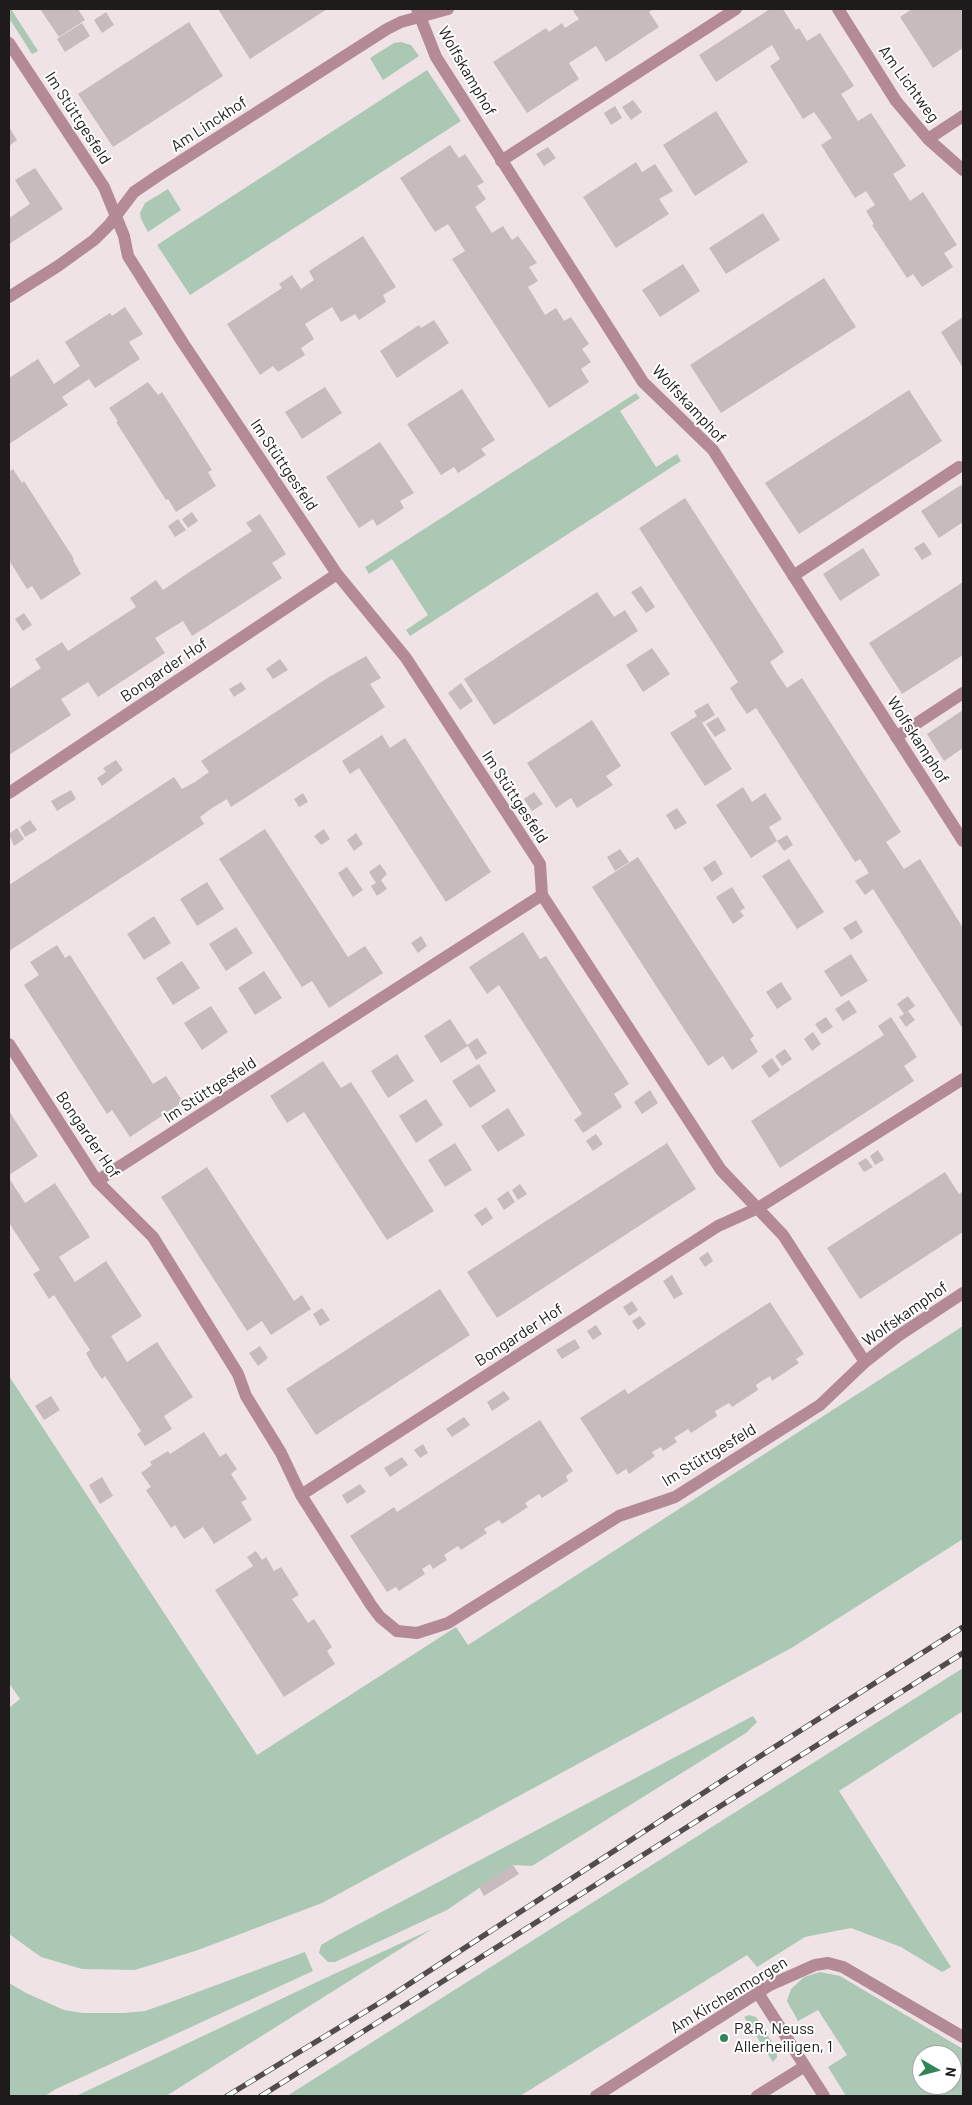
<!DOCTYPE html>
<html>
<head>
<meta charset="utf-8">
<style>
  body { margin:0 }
  #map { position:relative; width:972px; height:2105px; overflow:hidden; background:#efe3e6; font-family:Barlow,sans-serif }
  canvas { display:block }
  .frame { position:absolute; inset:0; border:10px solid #1f1b1c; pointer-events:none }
  .north { position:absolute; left:912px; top:2045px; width:50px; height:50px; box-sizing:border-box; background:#fff; border:1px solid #a5a4a4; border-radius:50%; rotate:98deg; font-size:14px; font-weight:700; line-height:20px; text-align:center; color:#1f1b1c }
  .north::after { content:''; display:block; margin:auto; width:18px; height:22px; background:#318557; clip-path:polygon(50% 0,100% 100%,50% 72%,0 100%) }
</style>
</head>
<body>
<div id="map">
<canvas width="972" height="2105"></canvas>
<div class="frame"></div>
<div class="north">N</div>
</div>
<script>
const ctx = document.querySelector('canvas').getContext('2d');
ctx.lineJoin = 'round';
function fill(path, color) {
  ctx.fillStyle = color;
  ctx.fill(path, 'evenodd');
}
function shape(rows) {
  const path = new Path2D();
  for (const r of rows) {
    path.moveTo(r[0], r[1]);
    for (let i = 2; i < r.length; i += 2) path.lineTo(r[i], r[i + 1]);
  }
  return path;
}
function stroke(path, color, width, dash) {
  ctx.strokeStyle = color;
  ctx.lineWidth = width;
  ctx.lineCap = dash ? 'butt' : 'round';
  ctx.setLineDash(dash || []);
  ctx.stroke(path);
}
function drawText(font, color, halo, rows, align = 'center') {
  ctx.font = font + ' Barlow,sans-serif';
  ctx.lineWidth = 4;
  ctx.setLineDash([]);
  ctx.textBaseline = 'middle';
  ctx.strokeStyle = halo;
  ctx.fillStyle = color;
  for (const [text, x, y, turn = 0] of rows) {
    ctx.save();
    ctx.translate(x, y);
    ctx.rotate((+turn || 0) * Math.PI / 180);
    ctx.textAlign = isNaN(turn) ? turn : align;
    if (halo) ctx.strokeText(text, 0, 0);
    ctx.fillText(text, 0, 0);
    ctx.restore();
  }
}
fill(shape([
  [9,9,11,9,38,51,32,54,9,18],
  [401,42,411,45,419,56,383,80,370,58,394,43],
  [427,70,461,121,190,295,157,245],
  [168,189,181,210,148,232,141,219,140,213,145,203],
  [636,393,640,398,620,411,656,467,677,454,681,461,410,636,406,630,428,615,392,559,369,574,365,567],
  [963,1326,963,1539,793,1647,322,1903,198,1950,135,1970,82,1969,41,1957,9,1934,9,1708,20,1699,9,1683,9,1376,257,1755,456,1627,468,1645],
  [963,1668,963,1711,839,1791,951,1967,942,1972,901,1947,851,1928,805,1937,757,1967,747,1955,520,2096,287,2096],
  [753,1716,757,1722,746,1733,532,1866,513,1865,447,1910,335,1962,328,1962,319,1953,321,1945,338,1935],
  [432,1929,166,2096,76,2096,334,1974],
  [305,1952,313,1971,56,2089,45,2096,9,2096,9,1983,26,1993,64,2010,83,2013,124,2013,145,2011,168,2003],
  [820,1972,840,1976,963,2049,963,2096,846,2096,828,2067,847,2055,818,2010,798,2021,787,2001,791,1989,804,1977],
  [922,2055,952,2055,952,2085,922,2085],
  [749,2015,756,2017,777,2050,777,2057,773,2062,744,2017]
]), '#abc8b5');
fill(shape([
  [40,9,78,9,85,20,59,37],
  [218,9,327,9,250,59],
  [576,9,654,9,649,12,659,27,606,62,596,46,569,63,579,79,527,113,493,62,546,28,549,32,562,23,565,28,579,19,573,11],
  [770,9,783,9,796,30,799,28,807,41,820,33,854,86,841,94,858,121,871,113,906,166,893,174,910,201,923,192,957,245,944,253,953,267,922,287,913,274,907,278,872,225,874,224,866,211,875,205,866,191,855,198,821,145,832,138,814,112,803,119,770,66,780,59,772,45,716,82,699,55],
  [912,9,963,9,963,48,933,68,900,17],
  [106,12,114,25,102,33,94,20],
  [189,22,223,76,113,147,78,94],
  [82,23,90,36,65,52,57,39],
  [633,100,642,112,631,120,622,107],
  [615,106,622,118,611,125,604,113],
  [716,111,748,162,695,196,663,145],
  [9,127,17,140,9,146],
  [450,145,459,158,465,154,484,182,477,186,486,199,475,207,492,233,503,226,512,240,518,236,537,263,529,267,538,281,528,287,545,315,556,308,564,321,571,317,589,344,582,349,591,362,581,369,589,382,549,408,452,259,465,251,448,224,435,232,400,178],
  [548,147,556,158,544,166,536,154],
  [636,162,642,172,655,164,673,191,659,199,669,214,616,248,583,197],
  [35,168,63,209,9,244,9,218,30,204,15,180],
  [763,213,780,240,726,274,709,248],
  [363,236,396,287,383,295,386,302,359,320,355,314,341,322,332,307,305,324,314,339,301,348,305,355,278,372,273,366,260,375,227,324,282,288,279,284,292,275,301,289,314,280,309,271],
  [683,264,700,291,660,317,642,290],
  [824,278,856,327,721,413,690,365],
  [125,307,143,334,129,342,140,359,95,388,89,379,62,397,68,405,9,444,9,378,38,359,54,384,80,366,65,342,110,313,112,316],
  [963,317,963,368,941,332],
  [434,320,449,343,397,378,380,351,419,325,421,328],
  [148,382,158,395,162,392,212,470,208,472,216,486,176,512,168,499,166,500,116,422,118,421,109,408],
  [325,387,342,413,302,439,285,412],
  [462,389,495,440,481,449,486,455,458,473,454,467,441,475,407,424],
  [909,390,942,441,799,534,765,483],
  [380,442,414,493,400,501,404,508,377,526,373,519,359,528,326,477],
  [13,469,22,483,24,481,74,559,73,560,81,574,41,600,32,586,27,589,9,560,9,472],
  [961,485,963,489,963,522,939,538,921,511],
  [685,498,784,652,770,662,778,675,787,688,802,678,901,832,886,842,904,869,920,859,963,928,963,1029,873,889,865,895,855,881,869,873,860,859,855,862,756,708,747,714,738,701,730,688,738,682,639,528],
  [192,512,198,521,188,528,182,519],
  [260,514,286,554,272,563,282,578,192,636,183,621,155,638,165,653,98,697,88,682,61,699,71,715,9,755,9,689,41,668,35,659,62,642,68,651,136,607,130,598,156,580,163,590,185,575,252,531,246,523],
  [178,519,186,530,175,537,168,526],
  [924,542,932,554,922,560,914,548],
  [863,548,880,575,840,601,823,574],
  [963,582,963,655,902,694,869,643],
  [641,586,655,607,646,613,631,592],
  [597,592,614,617,625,610,638,631,494,725,464,679],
  [24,613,32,625,23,631,15,619],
  [652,648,670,674,643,692,626,665],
  [366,656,381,678,370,684,385,707,231,807,227,799,212,808,200,817,204,824,9,951,9,885,174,777,182,789,195,782,209,772,201,761,329,677],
  [280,659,288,670,273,679,266,669],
  [241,682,246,689,234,697,229,689],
  [461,683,473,701,460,710,448,693],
  [708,703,715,715,702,723,732,769,705,786,670,733,697,716,694,711],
  [963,710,963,748,944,761,927,734],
  [718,717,726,730,715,737,706,724],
  [592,720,621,766,606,776,613,785,577,808,571,798,556,808,527,763],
  [382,735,390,748,405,738,491,872,446,902,359,768,350,774,342,761],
  [116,760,123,770,102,786,97,778,106,772,103,768],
  [743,787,752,802,765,793,782,819,769,827,777,841,787,835,793,845,784,851,777,841,751,858,716,805],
  [71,790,76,799,57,811,51,801],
  [534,792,543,804,532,811,524,799],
  [303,793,308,802,299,807,294,799],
  [677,808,687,823,675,830,666,815],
  [30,820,37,830,25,837,20,827],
  [17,828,24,839,14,846,9,834],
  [265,829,348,957,365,946,383,973,329,1008,312,981,302,987,219,859],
  [324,829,330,839,321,845,314,836],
  [356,833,363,844,354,851,347,840],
  [620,849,629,862,615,871,607,857],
  [638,857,754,1036,750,1039,758,1052,732,1070,723,1056,708,1066,592,887],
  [789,859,824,912,797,929,762,876],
  [715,860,723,874,712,882,703,868],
  [380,864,387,874,381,880,387,889,377,896,371,886,376,883,369,872],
  [347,867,363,890,353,897,338,873],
  [207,882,224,909,197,926,180,899],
  [732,887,745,908,740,911,744,916,733,924,716,897],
  [154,916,171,943,144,960,127,934],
  [856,920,863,932,851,940,843,928],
  [236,927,253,953,226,971,209,944],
  [523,932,540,959,546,956,629,1084,614,1094,622,1107,583,1133,574,1120,582,1114,499,985,487,994,469,967],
  [421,936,427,946,418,953,411,943],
  [57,945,65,958,70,955,153,1084,166,1076,183,1102,130,1137,112,1110,107,1114,24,985,39,975,30,962],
  [851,954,868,981,841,997,824,971],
  [182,961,200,988,173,1005,156,978],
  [264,971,282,998,255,1015,238,988],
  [781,982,792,999,777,1009,766,992],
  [908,996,915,1006,908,1011,915,1020,906,1027,899,1017,904,1014,897,1004],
  [849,1000,857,1012,843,1021,835,1009],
  [211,1006,228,1032,202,1050,184,1023],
  [826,1017,833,1027,822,1034,815,1024],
  [891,1017,917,1057,904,1066,914,1081,780,1168,751,1121,884,1035,878,1026],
  [450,1019,467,1045,477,1038,487,1053,476,1060,468,1046,441,1063,424,1036],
  [813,1032,821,1044,812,1051,804,1039],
  [785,1049,792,1059,782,1066,775,1056],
  [397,1054,414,1081,388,1098,371,1071],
  [772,1058,780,1070,769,1078,761,1066],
  [323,1061,341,1088,351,1082,434,1211,387,1240,304,1112,287,1123,270,1096],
  [479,1064,496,1091,470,1108,452,1081],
  [650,1090,658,1103,642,1114,634,1102],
  [426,1099,443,1125,416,1143,399,1116],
  [508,1108,525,1135,498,1152,481,1126],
  [9,1111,38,1156,9,1175],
  [596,1134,603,1144,593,1151,586,1141],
  [455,1143,472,1170,445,1187,428,1160],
  [667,1143,696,1189,497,1318,467,1272],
  [878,1150,884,1160,875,1165,870,1156],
  [866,1158,873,1167,864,1172,858,1163],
  [207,1167,294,1301,302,1295,311,1309,271,1335,262,1321,247,1331,161,1197],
  [945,1172,959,1194,963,1191,963,1232,860,1299,827,1248],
  [9,1178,25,1203,55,1183,90,1237,59,1257,75,1282,106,1261,142,1316,111,1336,127,1362,157,1342,193,1397,164,1416,172,1429,145,1446,137,1434,141,1431,105,1376,102,1379,93,1366,86,1353,90,1350,54,1295,49,1299,33,1274,40,1270,9,1223],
  [520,1184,527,1194,518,1200,512,1190],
  [508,1191,515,1202,504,1210,497,1199],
  [486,1207,493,1218,482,1226,474,1215],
  [708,1252,713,1261,705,1267,699,1258],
  [672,1275,683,1294,674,1299,663,1281],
  [440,1289,470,1335,316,1435,286,1389],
  [632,1301,638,1310,629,1316,623,1307],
  [770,1302,804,1354,796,1359,799,1363,772,1381,770,1376,762,1381,756,1385,758,1390,732,1407,729,1403,715,1411,717,1416,691,1433,688,1429,674,1438,677,1442,663,1451,661,1447,652,1452,655,1456,629,1474,626,1469,617,1475,580,1418,625,1389,628,1394],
  [322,1308,330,1320,320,1326,313,1314],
  [640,1316,646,1324,638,1330,632,1321],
  [596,1325,602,1334,593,1340,587,1331],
  [575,1339,580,1348,562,1359,556,1350],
  [260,1346,268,1358,258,1366,249,1353],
  [504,1391,510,1399,492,1411,487,1402],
  [51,1396,60,1410,44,1420,35,1406],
  [464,1417,470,1425,452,1437,446,1429],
  [540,1420,573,1471,566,1476,568,1481,542,1498,539,1494,525,1503,528,1507,502,1524,499,1520,484,1529,487,1533,461,1550,458,1546,444,1555,447,1560,433,1569,430,1564,422,1569,425,1574,399,1591,396,1587,387,1592,350,1536,394,1507,397,1512],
  [204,1432,220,1457,226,1453,237,1469,231,1474,247,1499,241,1502,252,1520,214,1544,203,1527,184,1539,175,1525,171,1528,146,1490,151,1487,141,1473,152,1465,150,1462,168,1451,170,1454],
  [423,1444,428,1453,420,1458,414,1450],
  [402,1457,408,1465,390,1477,384,1468],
  [102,1477,113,1496,100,1504,89,1485],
  [360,1484,366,1492,347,1504,342,1495],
  [256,1551,262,1560,266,1557,274,1571,281,1567,299,1595,292,1599,308,1623,314,1619,332,1647,327,1651,335,1664,284,1697,215,1590,253,1566,247,1557],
  [513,1865,519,1874,484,1896,479,1887]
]), '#c7bbbe');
stroke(shape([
  [417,9,436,57,643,382,713,450,963,841],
  [838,9,896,101,928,139,963,170],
  [9,43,104,187,124,236,128,256,183,343,337,574,406,658,540,864,542,895,721,1170,783,1235,865,1362],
  [928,139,963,116],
  [501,161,736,9],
  [9,297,58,266,94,240,109,225,134,192,159,175,387,29,401,22,448,9],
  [793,576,959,467],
  [896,737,963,693],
  [9,793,337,574],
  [9,1044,97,1181,153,1237,238,1374,246,1396,281,1453,301,1495,371,1605,380,1617,397,1631,417,1633,448,1623,619,1516,675,1497,820,1405,865,1362,898,1336,963,1293],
  [97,1181,542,895],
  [301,1495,718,1226,758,1208,963,1079],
  [758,1993,824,2096],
  [596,2096,770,1985,815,1965,828,1963,843,1967,963,2037],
  [757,2096,805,2066]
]), '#b48a97', 12);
const rail = shape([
  [227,2096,386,1999,751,1762,963,1627],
  [261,2096,963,1653]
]);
stroke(rail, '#524c4e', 5.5);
stroke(rail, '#fff', 4, [11]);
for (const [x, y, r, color] of [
  [724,2038,5,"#318557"]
]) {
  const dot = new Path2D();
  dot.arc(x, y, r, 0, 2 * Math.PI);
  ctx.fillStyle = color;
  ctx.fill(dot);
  stroke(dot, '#fff', 2);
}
drawText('16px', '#1f1b1c', '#fff', [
  ["Wolfskamphof",467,71,60],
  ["Am Lichtweg",909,84,54],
  ["Im Stüttgesfeld",78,118,57],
  ["Am Linckhof",209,124,-33],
  ["Wolfskamphof",689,404,47],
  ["Im Stüttgesfeld",284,465,56],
  ["Bongarder Hof",164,670,-34],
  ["Wolfskamphof",918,740,57],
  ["Im Stüttgesfeld",515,797,57],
  ["Im Stüttgesfeld",210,1090,-33],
  ["Bongarder Hof",88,1135,56],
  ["Wolfskamphof",905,1314,-35],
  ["Bongarder Hof",519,1335,-33],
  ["Im Stüttgesfeld",709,1455,-31],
  ["Am Kirchenmorgen",729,1995,-31]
]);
drawText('16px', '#1f1b1c', '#fff', [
  ["P&R, Neuss",734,2029],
  ["Allerheiligen, 1",734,2047]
], 'left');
</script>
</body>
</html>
